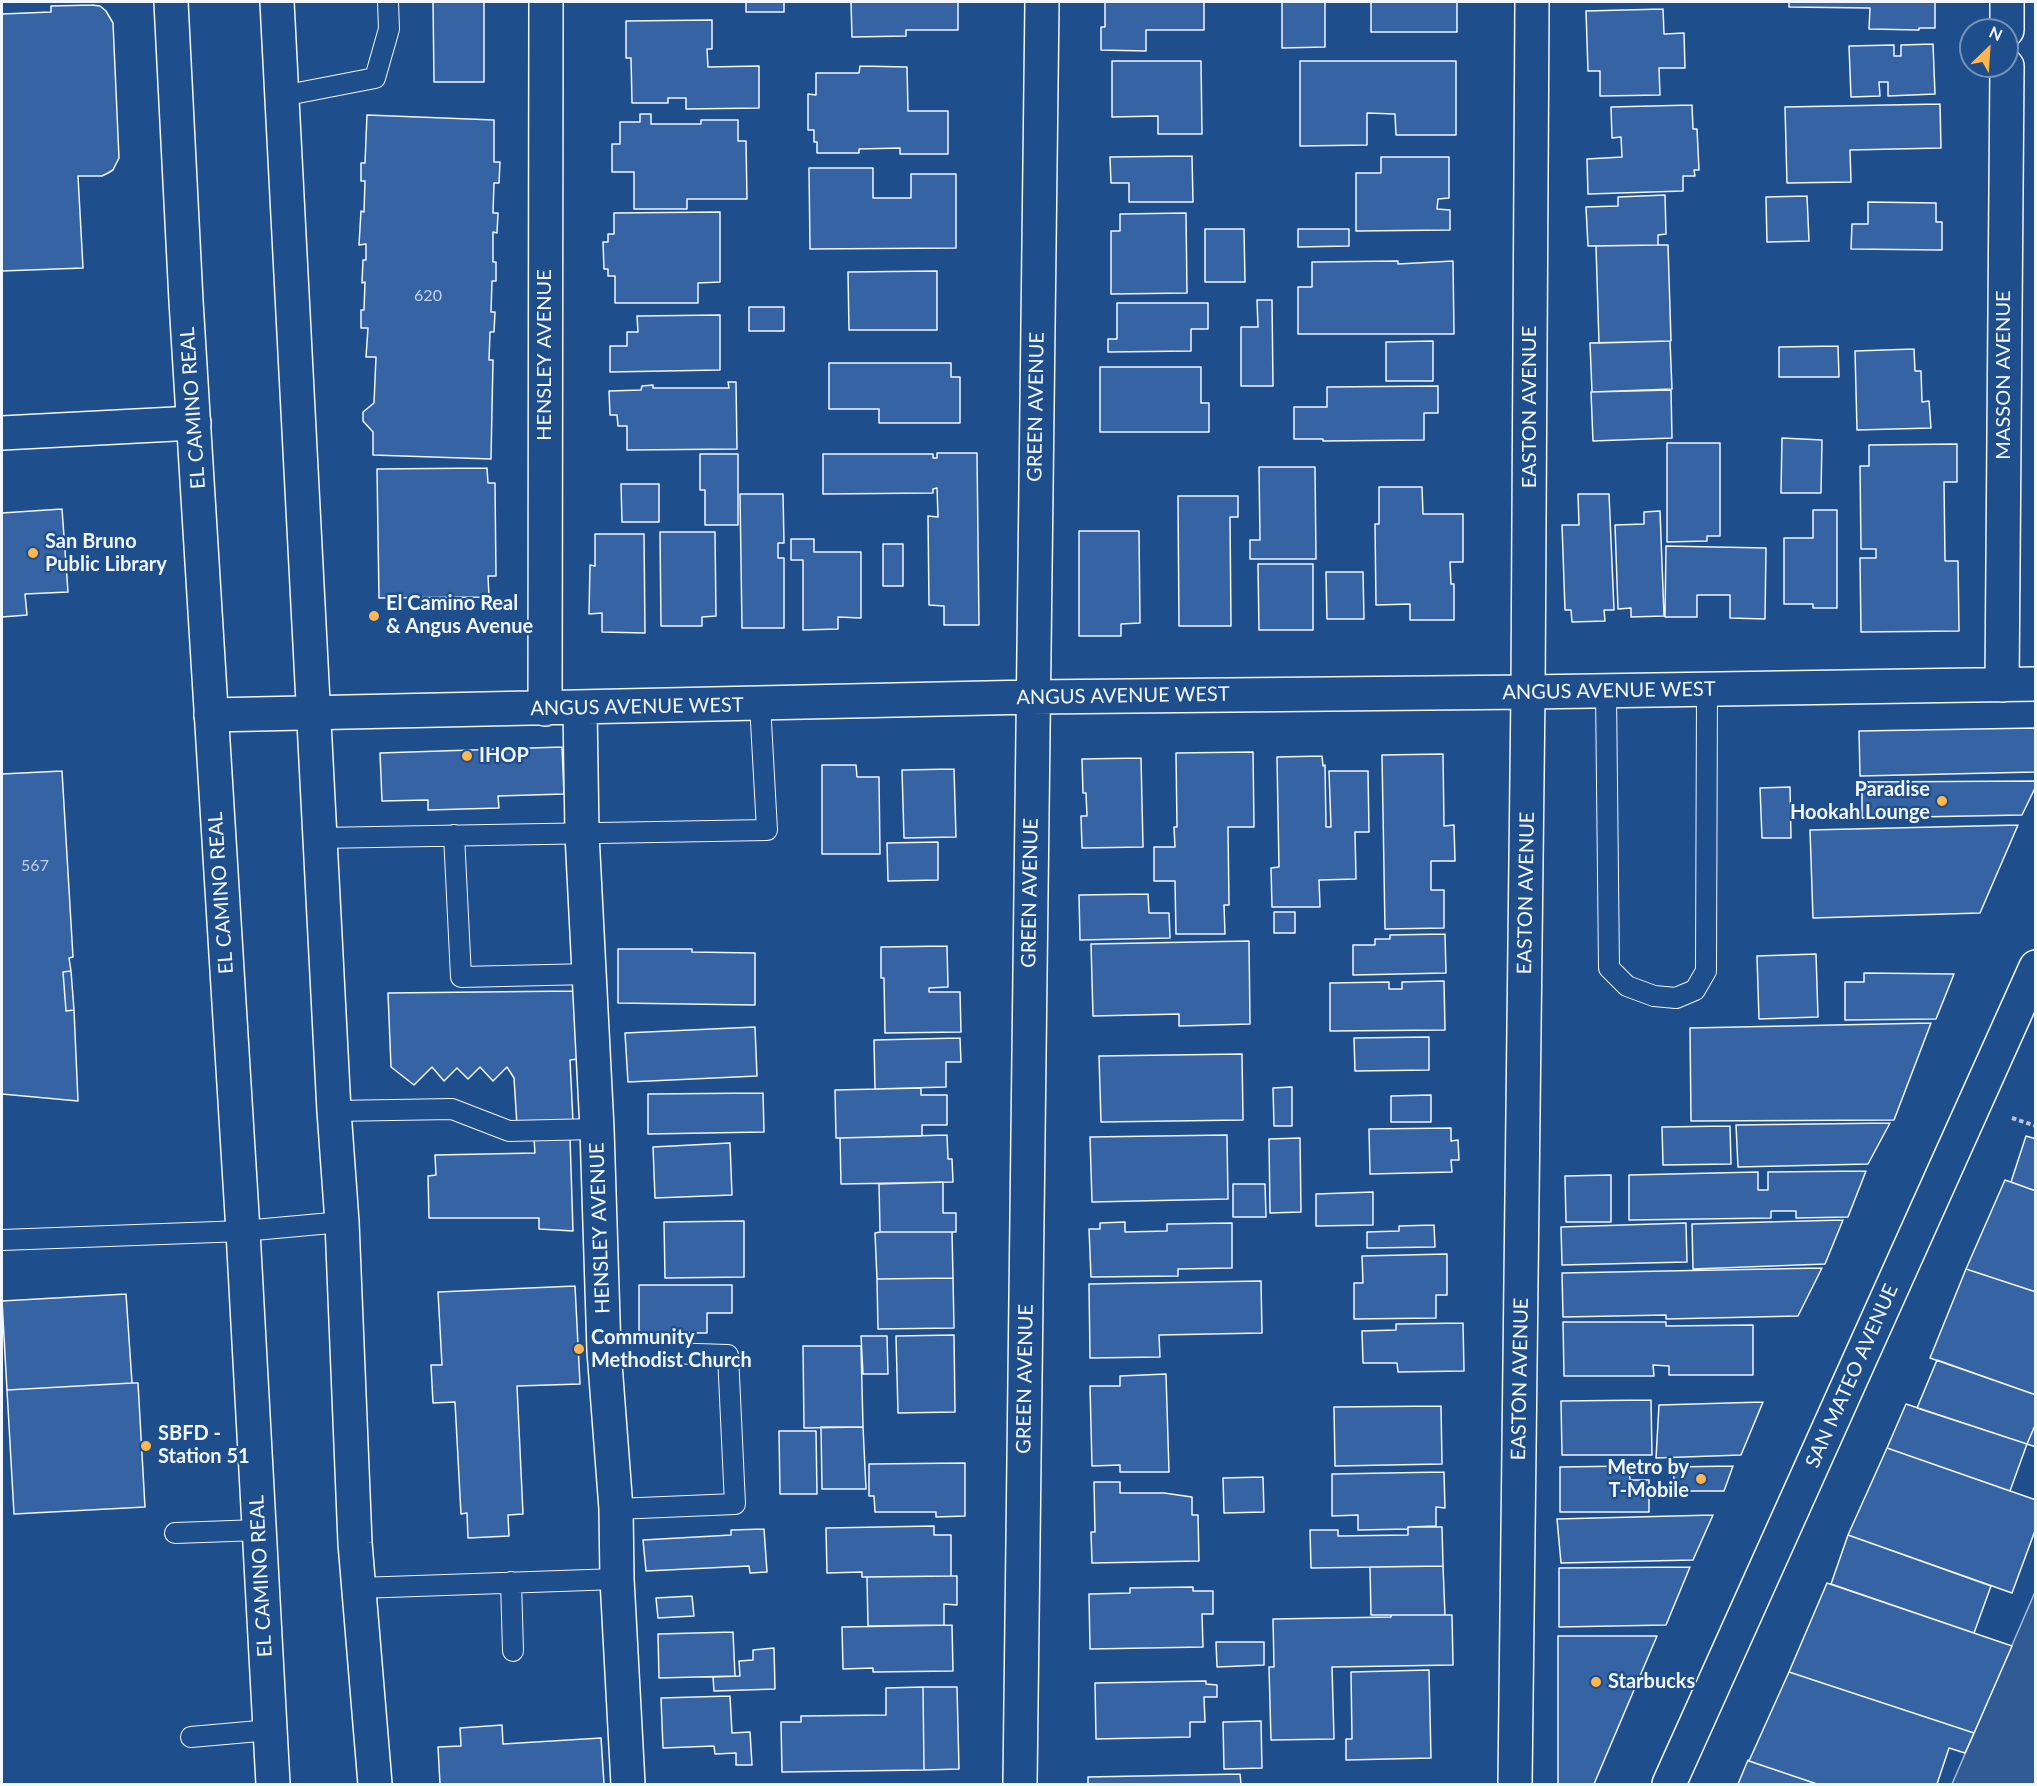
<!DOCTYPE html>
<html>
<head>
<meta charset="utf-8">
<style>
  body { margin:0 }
  #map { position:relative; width:2037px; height:1786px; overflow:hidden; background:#1f4e8c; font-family:Lato,sans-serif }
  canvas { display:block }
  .frame { position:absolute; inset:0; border:3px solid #f2f6ff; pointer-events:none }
  .north { position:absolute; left:1959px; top:18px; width:60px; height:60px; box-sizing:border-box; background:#1f4e8c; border:2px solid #7391ba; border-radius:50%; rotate:25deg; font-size:16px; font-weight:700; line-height:24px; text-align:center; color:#f2f6ff }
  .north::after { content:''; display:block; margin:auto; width:21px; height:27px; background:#ffb74d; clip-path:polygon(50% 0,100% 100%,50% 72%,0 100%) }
</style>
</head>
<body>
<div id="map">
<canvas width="2037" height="1786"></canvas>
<div class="frame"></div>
<div class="north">N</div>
</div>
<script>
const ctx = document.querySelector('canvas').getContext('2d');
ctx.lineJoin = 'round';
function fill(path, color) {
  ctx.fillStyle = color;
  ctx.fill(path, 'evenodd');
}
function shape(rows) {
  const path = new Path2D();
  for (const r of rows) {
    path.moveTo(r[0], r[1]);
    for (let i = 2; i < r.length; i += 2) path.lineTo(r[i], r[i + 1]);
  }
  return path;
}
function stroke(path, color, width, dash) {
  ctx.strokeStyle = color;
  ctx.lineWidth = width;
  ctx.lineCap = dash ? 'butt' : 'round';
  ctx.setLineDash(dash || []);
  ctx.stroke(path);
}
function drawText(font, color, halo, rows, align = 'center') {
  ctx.font = font + ' Lato,sans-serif';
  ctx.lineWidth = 4.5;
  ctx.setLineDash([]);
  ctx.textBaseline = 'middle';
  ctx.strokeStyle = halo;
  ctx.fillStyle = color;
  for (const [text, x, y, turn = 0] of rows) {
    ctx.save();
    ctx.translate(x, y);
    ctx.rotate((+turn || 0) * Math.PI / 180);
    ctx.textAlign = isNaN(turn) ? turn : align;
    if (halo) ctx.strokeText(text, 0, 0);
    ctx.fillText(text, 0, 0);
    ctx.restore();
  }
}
const parking = shape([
  [2035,1592,2035,1784,1952,1784,2035,1592]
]);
fill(parking, '#305b95');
stroke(parking, '#a8bbd7', 1.5);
const building = shape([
  [433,2,484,2,484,82,434,82,433,2],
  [746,2,784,2,784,12,746,12,746,2],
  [851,2,958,2,958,30,906,30,906,36,852,37,851,2],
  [1105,2,1204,2,1204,30,1146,30,1146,51,1101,50,1101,27,1105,27,1105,2],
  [1282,2,1325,2,1325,47,1282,48,1282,2],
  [1371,2,1457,2,1457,32,1371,32,1371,2],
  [1789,2,1935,2,1935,28,1919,28,1919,30,1869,29,1870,8,1789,7,1789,2],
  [92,5,100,6,106,11,113,23,119,158,113,170,108,173,102,176,78,176,83,268,2,271,2,14,51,12,51,6,92,5],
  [1663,9,1664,34,1684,33,1685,68,1659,68,1660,95,1600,96,1600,71,1588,71,1586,11,1663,9],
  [712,20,712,49,707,49,708,67,759,66,759,108,686,109,686,98,668,98,668,103,632,103,631,58,626,58,626,21,712,20],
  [1933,44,1935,94,1888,96,1888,82,1879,82,1880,96,1851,97,1849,46,1894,45,1894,56,1901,56,1901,45,1933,44],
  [1112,61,1201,61,1202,134,1158,134,1158,116,1112,117,1112,61],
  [1300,61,1456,61,1456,135,1396,135,1395,114,1367,113,1367,145,1300,146,1300,61],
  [860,66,907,67,908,111,948,111,948,154,900,154,900,148,859,149,859,153,817,153,817,142,814,142,814,130,808,130,808,94,816,95,816,73,859,73,860,66],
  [1940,104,1941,148,1850,150,1851,182,1787,183,1785,107,1940,104],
  [1692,105,1693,129,1697,129,1699,170,1694,170,1695,176,1683,176,1683,191,1588,194,1587,159,1622,157,1621,137,1612,138,1611,107,1692,105],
  [640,114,651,114,651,124,701,124,701,120,738,120,738,141,746,141,747,199,687,199,687,209,634,209,634,172,612,172,612,144,620,144,620,122,640,122,640,114],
  [367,115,494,120,494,162,500,162,499,183,494,183,493,213,498,213,497,233,493,232,493,262,496,262,496,281,492,281,491,312,495,312,494,332,490,332,489,360,493,360,491,459,373,455,373,432,363,421,363,412,374,403,376,357,366,357,368,328,361,328,361,310,364,310,365,282,362,283,363,260,366,260,366,244,359,245,361,211,364,212,365,181,361,181,361,163,365,163,367,115],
  [1192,156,1193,202,1129,202,1129,183,1111,183,1110,157,1192,156],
  [1381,157,1449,157,1449,198,1438,199,1437,209,1450,210,1450,230,1356,231,1356,173,1381,173,1381,157],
  [809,168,873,168,873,198,911,198,911,174,956,174,956,248,810,249,809,168],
  [1665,195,1666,234,1658,235,1658,245,1588,246,1586,207,1618,206,1618,197,1665,195],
  [1807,196,1809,241,1767,242,1766,197,1807,196],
  [1868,202,1936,203,1936,222,1942,222,1942,250,1851,249,1852,224,1868,224,1868,202],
  [720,212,720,282,698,283,698,303,615,303,615,276,608,276,608,269,604,269,603,242,608,242,608,234,614,234,614,213,720,212],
  [1186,213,1187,293,1111,294,1111,231,1120,231,1120,214,1186,213],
  [1205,229,1244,229,1245,282,1205,282,1205,229],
  [1298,229,1349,229,1349,246,1298,247,1298,229],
  [1658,245,1668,245,1671,341,1599,343,1596,246,1658,245],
  [1398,261,1398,264,1453,261,1454,334,1298,334,1298,287,1312,287,1312,262,1398,261],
  [937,271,937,330,849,330,848,272,937,271],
  [1257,300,1272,300,1273,386,1241,386,1241,327,1258,327,1257,300],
  [1117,303,1208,303,1208,329,1191,329,1191,351,1108,352,1108,339,1117,339,1117,303],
  [749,307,784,307,784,331,749,331,749,307],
  [720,315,720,370,610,372,610,346,627,346,627,332,638,332,637,316,720,315],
  [1433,341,1433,381,1386,381,1386,342,1433,341],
  [1670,341,1672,389,1592,392,1590,343,1670,341],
  [1838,346,1839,377,1779,377,1779,347,1838,346],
  [1914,349,1915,371,1921,371,1922,402,1929,401,1931,428,1857,430,1855,351,1914,349],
  [829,363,951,363,951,377,960,377,960,423,879,423,879,409,829,409,829,363],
  [1100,367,1201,367,1201,403,1209,403,1209,432,1100,432,1100,367],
  [728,382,736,382,737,449,627,450,627,426,618,426,617,415,610,415,609,391,641,390,642,386,653,385,653,388,729,388,728,382],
  [1438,386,1438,413,1424,413,1424,440,1323,441,1323,439,1294,439,1294,407,1327,407,1327,387,1438,386],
  [1671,390,1672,438,1593,441,1591,392,1671,390],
  [1782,438,1822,440,1821,493,1781,493,1782,438],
  [1667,443,1720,443,1720,536,1707,536,1707,541,1667,542,1667,443],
  [1957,444,1957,482,1944,482,1945,561,1958,561,1959,631,1861,632,1860,558,1876,558,1876,549,1861,549,1860,466,1869,466,1869,445,1957,444],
  [937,453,977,453,979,625,944,625,944,606,929,605,928,516,938,517,937,488,933,489,933,493,823,494,823,454,933,454,933,458,937,458,937,453],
  [700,454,738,454,738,525,705,525,705,490,700,490,700,454],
  [1259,467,1315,467,1316,559,1250,559,1250,540,1260,540,1259,467],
  [487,468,488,483,495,483,496,576,488,576,489,597,379,598,377,469,487,468],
  [621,484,659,484,659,522,622,522,621,484],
  [1379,487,1422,487,1423,514,1463,514,1463,562,1450,562,1451,584,1454,584,1454,620,1410,620,1410,604,1376,605,1375,524,1379,524,1379,487],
  [740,494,783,494,784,543,778,543,778,558,784,558,784,628,742,628,740,494],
  [1578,494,1609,494,1614,610,1604,610,1605,621,1572,622,1571,610,1565,610,1562,525,1579,525,1578,494],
  [1178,496,1238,496,1238,517,1230,517,1231,626,1179,626,1178,496],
  [62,509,68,592,25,594,27,615,2,617,2,513,62,509],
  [1813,510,1837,510,1837,608,1813,608,1813,604,1784,604,1784,538,1813,538,1813,510],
  [1660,511,1664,616,1631,617,1631,608,1618,609,1615,525,1644,524,1644,512,1660,511],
  [1079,531,1139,531,1140,623,1121,624,1121,636,1079,636,1079,531],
  [660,532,715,532,716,616,702,617,702,626,661,626,660,532],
  [595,534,644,534,645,633,602,632,602,613,589,614,590,565,595,566,595,534],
  [791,539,814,539,814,552,861,552,861,618,838,617,838,629,803,630,803,560,791,560,791,539],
  [883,544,903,544,903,586,883,586,883,544],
  [1666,546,1766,548,1765,619,1730,618,1730,595,1697,595,1697,617,1665,617,1666,546],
  [1258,564,1313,564,1313,630,1259,630,1258,564],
  [1326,572,1363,572,1364,619,1327,619,1326,572],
  [2036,728,2036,772,1860,776,1859,731,2036,728],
  [562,747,564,794,498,796,499,808,428,810,428,800,382,801,380,753,562,747],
  [1253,752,1254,827,1228,827,1229,905,1224,905,1225,934,1176,934,1175,881,1154,881,1154,847,1175,847,1174,827,1177,827,1176,753,1253,752],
  [1443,754,1444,826,1454,825,1455,861,1431,861,1431,890,1444,890,1444,928,1385,929,1382,755,1443,754],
  [1322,756,1323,766,1325,765,1326,827,1331,827,1329,771,1368,771,1369,832,1355,832,1356,879,1319,880,1320,907,1272,907,1271,868,1279,867,1277,757,1322,756],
  [1141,758,1143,847,1082,848,1081,816,1087,816,1086,793,1083,793,1082,759,1141,758],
  [822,765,856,765,857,777,879,777,880,854,822,854,822,765],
  [954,769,956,837,904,838,902,770,954,769],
  [62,771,73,957,69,958,71,971,63,972,66,1011,74,1010,78,1101,2,1094,2,774,62,771],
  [2036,781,2036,786,2022,815,1862,818,1862,782,2036,781],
  [1790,787,1791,838,1762,838,1760,788,1790,787],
  [2018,825,1980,913,1813,918,1810,830,2018,825],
  [938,842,938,880,888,881,887,843,938,842],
  [1148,894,1149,913,1169,913,1170,938,1080,940,1079,895,1148,894],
  [1274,912,1295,912,1295,933,1274,933,1274,912],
  [1445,934,1446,973,1353,975,1353,945,1375,945,1375,939,1390,939,1390,935,1445,934],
  [1249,941,1250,1024,1179,1026,1179,1014,1093,1016,1091,944,1249,941],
  [947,946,948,987,929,988,929,992,960,992,961,1032,885,1033,884,978,881,978,881,947,947,946],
  [618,949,692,949,692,952,755,953,755,1005,618,1003,618,949],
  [1816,954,1818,1017,1759,1019,1757,956,1816,954],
  [71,971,74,1010,66,1011,63,972,71,971],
  [1864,973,1954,974,1936,1019,1845,1020,1845,982,1864,982,1864,973],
  [1444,981,1445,1030,1330,1031,1330,983,1389,982,1389,989,1402,989,1402,982,1444,981],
  [574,991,578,1059,570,1060,573,1122,517,1125,514,1078,507,1067,493,1081,480,1067,468,1079,457,1068,444,1081,432,1067,414,1085,391,1067,388,993,574,991],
  [1931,1023,1894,1120,1691,1121,1690,1028,1931,1023],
  [755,1027,757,1076,628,1082,625,1033,755,1027],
  [1429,1037,1429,1070,1355,1071,1354,1038,1429,1037],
  [960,1038,961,1062,946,1062,946,1087,875,1089,874,1040,960,1038],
  [1242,1054,1243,1120,1101,1122,1099,1056,1242,1054],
  [1292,1087,1292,1126,1274,1126,1273,1088,1292,1087],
  [921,1088,921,1095,947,1095,947,1125,922,1125,922,1136,836,1138,835,1090,921,1088],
  [763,1093,764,1132,648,1134,648,1094,763,1093],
  [1431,1095,1431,1122,1391,1122,1391,1096,1431,1095],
  [1890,1123,1868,1164,1738,1167,1736,1125,1890,1123],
  [1730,1126,1731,1164,1663,1165,1662,1127,1730,1126],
  [1451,1128,1451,1141,1458,1140,1459,1160,1451,1160,1452,1172,1370,1174,1369,1129,1451,1128],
  [947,1135,948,1159,952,1159,953,1182,841,1184,840,1138,947,1135],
  [1227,1135,1228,1199,1092,1202,1090,1137,1227,1135],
  [2026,1136,2036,1139,2036,1191,2011,1182,2026,1136],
  [570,1138,573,1231,539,1229,539,1218,429,1218,428,1176,436,1175,435,1155,535,1153,534,1139,570,1138],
  [1300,1138,1301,1212,1270,1213,1269,1139,1300,1138],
  [730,1143,732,1195,655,1198,653,1147,730,1143],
  [1866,1171,1848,1217,1796,1218,1796,1211,1771,1211,1771,1218,1629,1220,1629,1175,1758,1172,1758,1190,1768,1190,1768,1172,1866,1171],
  [1611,1175,1611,1222,1566,1222,1565,1176,1611,1175],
  [2005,1180,2036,1191,2036,1292,1966,1269,2005,1180],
  [943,1182,943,1213,956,1213,956,1232,880,1232,879,1184,943,1182],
  [1233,1184,1265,1184,1266,1217,1233,1217,1233,1184],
  [1373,1192,1373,1225,1316,1226,1316,1194,1373,1192],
  [1843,1220,1825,1264,1693,1269,1692,1224,1843,1220],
  [744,1221,744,1277,665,1278,664,1222,744,1221],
  [1125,1222,1125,1232,1167,1231,1167,1224,1232,1223,1232,1268,1178,1269,1178,1276,1091,1277,1089,1229,1100,1229,1100,1223,1125,1222],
  [1686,1223,1687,1262,1562,1265,1561,1227,1686,1223],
  [1434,1225,1435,1247,1367,1248,1367,1232,1399,1231,1399,1226,1434,1225],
  [880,1232,952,1232,953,1278,877,1279,875,1233,880,1232],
  [1447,1254,1447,1295,1436,1295,1436,1318,1354,1319,1354,1283,1363,1283,1362,1256,1447,1254],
  [1822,1268,1798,1316,1666,1319,1666,1315,1563,1317,1562,1273,1822,1268],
  [1966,1269,2036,1292,2036,1395,1930,1358,1966,1269],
  [953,1278,954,1328,878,1329,877,1279,953,1278],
  [1261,1281,1262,1333,1159,1335,1160,1357,1090,1358,1089,1284,1261,1281],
  [639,1285,732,1285,732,1313,707,1313,707,1333,639,1333,639,1285],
  [575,1286,580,1384,517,1386,523,1514,508,1515,509,1536,468,1538,467,1513,461,1514,455,1402,433,1403,431,1365,442,1365,438,1292,575,1286],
  [126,1294,132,1383,7,1390,2,1301,126,1294],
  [1563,1322,1666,1322,1666,1326,1753,1325,1753,1375,1669,1375,1669,1366,1653,1365,1654,1376,1564,1376,1563,1322],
  [1463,1323,1464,1371,1398,1372,1397,1363,1363,1363,1362,1331,1396,1330,1396,1324,1463,1323],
  [954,1335,955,1412,898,1413,896,1336,954,1335],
  [861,1336,887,1336,888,1374,863,1374,861,1336],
  [803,1346,861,1346,863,1427,804,1428,803,1346],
  [1937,1360,2036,1395,2036,1423,2027,1444,1917,1408,1937,1360],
  [1166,1374,1169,1472,1120,1472,1120,1465,1092,1466,1090,1386,1120,1386,1120,1376,1166,1374],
  [132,1383,138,1383,145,1507,14,1514,7,1390,132,1383],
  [1651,1400,1652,1455,1562,1455,1561,1401,1651,1400],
  [1763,1402,1741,1455,1656,1458,1659,1405,1763,1402],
  [1906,1404,2027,1444,2010,1491,1887,1448,1906,1404],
  [1441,1406,1442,1464,1335,1466,1334,1407,1441,1406],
  [2036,1423,2036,1447,2027,1444,2036,1423],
  [821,1427,863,1427,866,1489,822,1489,821,1427],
  [779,1431,816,1431,817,1494,780,1494,779,1431],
  [1887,1448,2036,1500,2036,1528,2012,1593,1848,1535,1887,1448],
  [965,1463,965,1516,936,1517,936,1512,875,1512,874,1496,869,1496,869,1464,965,1463],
  [1629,1466,1630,1480,1649,1480,1649,1512,1560,1512,1560,1467,1629,1466],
  [1733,1466,1724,1491,1675,1491,1673,1467,1733,1466],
  [1444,1472,1445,1508,1436,1507,1436,1526,1408,1527,1408,1529,1358,1530,1358,1515,1332,1516,1332,1474,1444,1472],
  [1263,1477,1264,1512,1224,1513,1223,1478,1263,1477],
  [1094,1482,1120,1482,1120,1493,1164,1493,1192,1497,1192,1515,1198,1515,1199,1561,1092,1563,1091,1532,1095,1532,1094,1482],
  [1713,1515,1693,1560,1561,1563,1557,1519,1713,1515],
  [934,1526,934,1535,951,1535,951,1576,862,1577,862,1572,827,1573,826,1528,934,1526],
  [1408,1527,1442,1527,1443,1566,1311,1568,1310,1530,1338,1530,1338,1536,1408,1535,1408,1527],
  [764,1529,767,1572,750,1573,749,1566,646,1571,643,1540,731,1535,731,1530,764,1529],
  [1848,1535,1991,1586,1974,1633,1831,1584,1848,1535],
  [1443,1566,1445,1615,1371,1615,1370,1567,1443,1566],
  [1690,1567,1666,1625,1559,1627,1559,1568,1690,1567],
  [951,1576,957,1576,957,1605,944,1604,944,1625,868,1626,867,1577,951,1576],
  [1827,1583,2012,1646,1974,1733,1789,1672,1827,1583],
  [1193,1587,1193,1591,1213,1591,1213,1614,1202,1614,1203,1647,1090,1649,1089,1594,1130,1593,1130,1588,1193,1587],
  [692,1596,694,1616,658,1618,656,1598,692,1596],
  [1391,1615,1452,1615,1453,1665,1332,1667,1334,1739,1271,1740,1269,1667,1274,1667,1273,1619,1391,1617,1391,1615],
  [952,1625,953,1671,873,1672,873,1668,843,1669,842,1627,952,1625],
  [733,1632,735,1676,659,1678,658,1634,733,1632],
  [1558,1636,1657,1636,1594,1784,1558,1784,1558,1636],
  [1216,1642,1264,1642,1264,1665,1217,1667,1216,1642],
  [774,1648,775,1689,714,1691,713,1677,740,1676,739,1661,753,1660,753,1650,774,1648],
  [1429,1670,1431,1758,1346,1760,1346,1739,1352,1739,1351,1672,1429,1670],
  [1789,1672,1974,1733,1965,1753,1949,1748,1937,1784,1817,1784,1749,1761,1789,1672],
  [1206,1681,1206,1684,1217,1685,1217,1697,1204,1697,1205,1722,1190,1722,1190,1737,1096,1739,1095,1683,1206,1681],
  [923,1687,957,1687,959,1769,924,1770,923,1687],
  [923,1687,924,1770,782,1772,781,1722,801,1722,801,1716,886,1715,886,1688,923,1687],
  [730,1696,732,1733,750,1732,752,1765,736,1765,736,1753,715,1754,714,1746,663,1748,661,1698,730,1696],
  [1261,1721,1262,1768,1224,1769,1223,1722,1261,1721],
  [502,1725,503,1744,601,1738,604,1784,440,1784,438,1747,461,1746,460,1728,502,1725],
  [1748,1760,1749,1761,1817,1784,1738,1784,1748,1760],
  [1240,1774,1241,1784,1088,1784,1088,1777,1240,1774]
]);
fill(building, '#3563a3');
stroke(building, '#f2f6ff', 1.5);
const lane = shape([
  [282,96,375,78,389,29,388,2],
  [1606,691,1609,968,1627,986,1654,996,1676,998,1695,990,1706,971,1707,690],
  [454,835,461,977,590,974],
  [320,838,767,830,760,704],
  [334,1111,452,1109,509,1131,597,1129],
  [2,1240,243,1231,342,1222],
  [604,1351,728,1355,735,1504,616,1509],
  [175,1533,259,1530],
  [511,1582,513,1651],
  [359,1588,617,1579],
  [191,1737,270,1730]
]);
const street = shape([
  [2007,30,2007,2],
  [2,433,194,423],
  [2002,685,2007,66],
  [580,708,582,834,597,1129,604,1351,616,1509,617,1579,628,1784],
  [545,709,546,2],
  [211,715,1032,697,1528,692,2036,684],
  [1020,1784,1042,2],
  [1515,1784,1528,692,1532,2]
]);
const secondary = shape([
  [1669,1784,2036,967]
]);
const primary = shape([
  [171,2,186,301,243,1231,273,1784],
  [277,2,334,1111,342,1222,355,1543,375,1784]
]);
stroke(lane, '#f2f6ff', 22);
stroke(street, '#f2f6ff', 36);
stroke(secondary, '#f2f6ff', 36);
stroke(primary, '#f2f6ff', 36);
stroke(shape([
  [2012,1118,2036,1126]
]), '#b3c4dc', 4, [4.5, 3]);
stroke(lane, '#1f4e8c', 20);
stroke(street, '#1f4e8c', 33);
stroke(secondary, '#1f4e8c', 33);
stroke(primary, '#1f4e8c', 33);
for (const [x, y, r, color] of [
  [33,553,6,"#ffb74d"],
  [374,616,6,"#ffb74d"],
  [467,756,6,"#ffb74d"],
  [1942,801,6,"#ffb74d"],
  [579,1349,6,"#ffb74d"],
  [146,1446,6,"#ffb74d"],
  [1701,1479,6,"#ffb74d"],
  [1596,1682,6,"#ffb74d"]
]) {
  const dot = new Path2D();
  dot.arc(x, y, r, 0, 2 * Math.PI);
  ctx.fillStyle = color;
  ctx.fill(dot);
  stroke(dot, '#1f4e8c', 2);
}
drawText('16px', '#c3d1e8', null, [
  ["620",428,296],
  ["567",35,866]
]);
drawText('20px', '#f2f6ff', '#1f4e8c', [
  ["HENSLEY AVENUE",545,355,-90],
  ["MASSON AVENUE",2004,375,-90],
  ["GREEN AVENUE",1036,407,-89],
  ["EASTON AVENUE",1530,407,-90],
  ["EL CAMINO REAL",193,408,-94],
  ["ANGUS AVENUE WEST",1609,691,-1],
  ["ANGUS AVENUE WEST",1123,696,-1],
  ["ANGUS AVENUE WEST",637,707,-1],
  ["EL CAMINO REAL",221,893,-94],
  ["GREEN AVENUE",1030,893,-89],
  ["EASTON AVENUE",1526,893,-89],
  ["HENSLEY AVENUE",600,1228,-92],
  ["SAN MATEO AVENUE",1852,1376,-66],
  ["GREEN AVENUE",1025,1379,-89],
  ["EASTON AVENUE",1520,1379,-89],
  ["EL CAMINO REAL",261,1576,-93]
]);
drawText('bold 20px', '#f2f6ff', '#1f4e8c', [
  ["San Bruno",45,542],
  ["Public Library",45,565],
  ["El Camino Real",386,604],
  ["& Angus Avenue",386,627],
  ["IHOP",479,756],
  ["Paradise",1930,790,"right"],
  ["Hookah Lounge",1930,813,"right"],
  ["Community",591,1338],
  ["Methodist Church",591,1361],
  ["SBFD -",158,1434],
  ["Station 51",158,1457],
  ["Metro by",1689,1468,"right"],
  ["T-Mobile",1689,1491,"right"],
  ["Starbucks",1608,1682]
], 'left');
</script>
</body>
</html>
